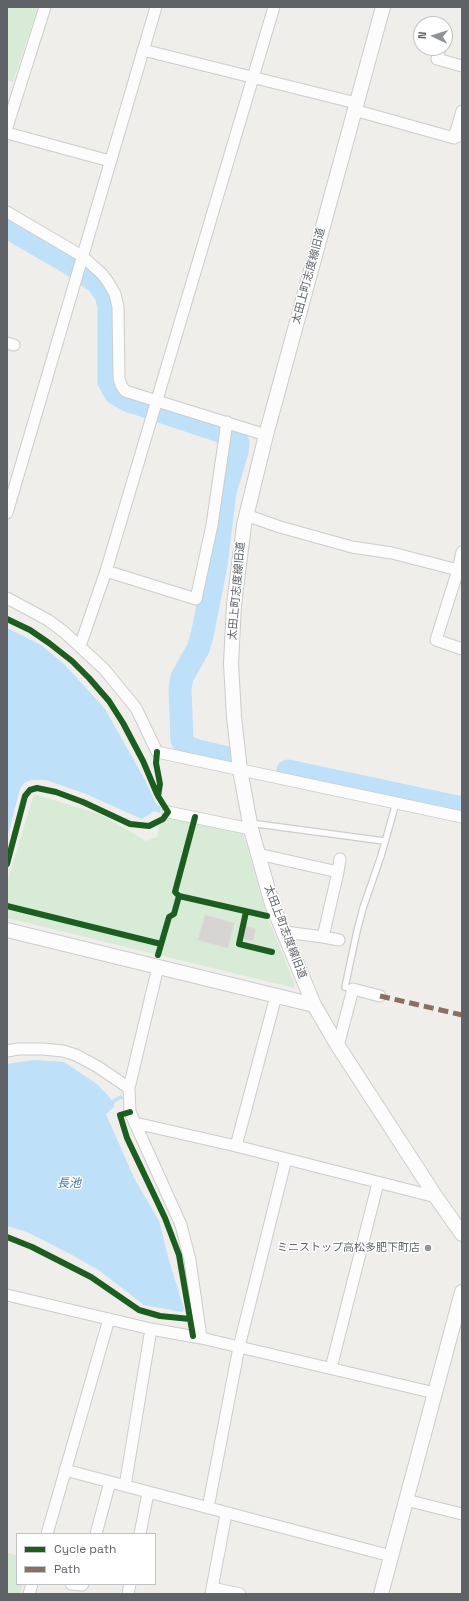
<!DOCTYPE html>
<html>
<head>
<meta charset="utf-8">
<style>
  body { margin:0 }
  #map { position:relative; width:469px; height:1601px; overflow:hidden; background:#efeeea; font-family:"Space Grotesk",sans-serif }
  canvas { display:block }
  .frame { position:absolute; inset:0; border:8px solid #5f6368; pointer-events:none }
  .legend { position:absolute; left:16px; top:1533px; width:140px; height:52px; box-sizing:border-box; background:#fff; border:1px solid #bfc1c3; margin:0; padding:5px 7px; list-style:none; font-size:12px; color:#5f6368 }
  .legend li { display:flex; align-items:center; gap:8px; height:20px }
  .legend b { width:20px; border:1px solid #bfc1c3 }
  .north { position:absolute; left:413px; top:16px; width:40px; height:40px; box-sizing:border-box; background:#fff; border:1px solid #bfc1c3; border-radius:50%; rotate:274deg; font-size:11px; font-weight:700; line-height:16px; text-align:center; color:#5f6368 }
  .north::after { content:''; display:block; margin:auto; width:14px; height:18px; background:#919496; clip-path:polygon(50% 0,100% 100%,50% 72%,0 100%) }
</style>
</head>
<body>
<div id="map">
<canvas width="469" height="1601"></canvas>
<div class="frame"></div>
<ul class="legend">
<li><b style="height:5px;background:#1b5e20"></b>Cycle path</li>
<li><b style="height:5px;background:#8d6e63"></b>Path</li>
</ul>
<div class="north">N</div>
</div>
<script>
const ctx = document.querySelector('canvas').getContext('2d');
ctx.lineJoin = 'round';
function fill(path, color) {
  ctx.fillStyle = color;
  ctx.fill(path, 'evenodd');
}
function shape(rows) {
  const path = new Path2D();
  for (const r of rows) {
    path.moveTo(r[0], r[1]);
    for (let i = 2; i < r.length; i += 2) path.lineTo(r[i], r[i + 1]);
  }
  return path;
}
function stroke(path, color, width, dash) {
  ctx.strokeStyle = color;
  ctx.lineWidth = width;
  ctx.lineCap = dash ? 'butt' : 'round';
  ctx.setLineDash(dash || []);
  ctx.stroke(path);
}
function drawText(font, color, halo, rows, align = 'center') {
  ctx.font = font + ' "Space Grotesk","Noto Sans JP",sans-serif';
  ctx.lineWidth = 3;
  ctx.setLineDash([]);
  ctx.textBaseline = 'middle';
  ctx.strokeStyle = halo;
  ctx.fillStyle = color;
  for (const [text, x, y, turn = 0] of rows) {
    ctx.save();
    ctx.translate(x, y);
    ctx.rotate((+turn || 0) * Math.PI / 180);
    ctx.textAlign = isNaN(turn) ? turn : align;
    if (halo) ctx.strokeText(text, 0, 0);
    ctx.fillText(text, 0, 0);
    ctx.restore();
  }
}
fill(shape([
  [7,7,38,7,13,82,7,80],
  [34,794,102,815,146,841,157,837,159,826,171,815,242,830,267,916,295,985,294,988,7,918,7,883],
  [7,1553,17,1555,17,1584,23,1584,20,1594,7,1594]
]), '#d8ebd6');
fill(shape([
  [7,628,41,645,64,664,105,709,145,780,156,804,161,807,160,813,154,811,142,819,86,794,46,780,31,780,24,783,20,789,7,838],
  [34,1060,64,1062,97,1084,112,1100,121,1095,123,1098,114,1103,114,1107,106,1114,134,1178,159,1221,169,1260,184,1309,182,1312,144,1305,100,1271,72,1255,27,1232,7,1226,7,1064]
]), '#bfe0f9');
stroke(shape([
  [7,227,69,263,98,283,106,295,109,307,109,382,116,394,127,400,220,431,234,439,238,443,237,452,225,492,216,565,202,636,198,649,182,677,180,689,182,740,187,747,198,751,228,758],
  [288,771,462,808]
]), '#bfe0f9', 23);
const building = shape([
  [205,915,234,923,228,948,198,940,205,915],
  [246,926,256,929,253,941,243,939,246,926]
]);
fill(building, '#d6d5d3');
stroke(building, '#deddd9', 1);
const service = shape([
  [250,823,384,841],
  [353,989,345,987,357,931,363,908,381,856,396,803]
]);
const minor = shape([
  [440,48,437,59,462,66],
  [143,50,356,103],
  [354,110,454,138,462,134],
  [7,127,45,7],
  [7,133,110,161],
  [454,138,462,111],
  [7,212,82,256,102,274,108,282,115,294,118,307,119,378,121,385,125,391,266,435],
  [7,343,14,345],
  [7,513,156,7],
  [246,515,280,527,352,547,392,553,462,571],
  [462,552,458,570,436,640,462,649],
  [106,571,196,599,212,525,227,422],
  [7,598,48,620,64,632,104,669,136,708,157,752,462,817],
  [80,646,106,571,274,7],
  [168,812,251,829],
  [258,854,338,872,323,937,285,932],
  [338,872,340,859],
  [323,937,339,940],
  [158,967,129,1088,130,1112,181,1225,190,1260,201,1338],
  [338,1046,353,989,380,996],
  [7,1051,18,1049,43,1049,63,1051,76,1055,98,1067,129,1088],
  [135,1123,236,1146,436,1197],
  [236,1146,276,996],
  [7,1295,151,1329,201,1338,435,1393],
  [331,1368,378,1183],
  [65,1470,391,1556],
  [125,1486,151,1329],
  [406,1500,462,1514],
  [208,1508,239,1347,286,1159],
  [47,1534,109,1319],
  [96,1534,110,1482],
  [140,1534,148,1493],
  [71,1584,82,1585,83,1584],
  [212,1588,240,1594],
  [29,1594,32,1584],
  [128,1594,130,1584],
  [211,1594,226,1514]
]);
const tertiary = shape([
  [383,7,266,435,244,525,234,605,231,663,234,717,240,770,251,829,272,904,314,1005,338,1046,436,1197,462,1234],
  [7,930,314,1005],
  [381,1594,462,1292]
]);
stroke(service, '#cbcccc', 8);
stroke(minor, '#cbcccc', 13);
stroke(tertiary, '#cbcccc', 16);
stroke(service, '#fdfcfc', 5.5);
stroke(minor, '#fdfcfc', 11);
stroke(tertiary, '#fdfcfc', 14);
stroke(shape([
  [380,996,462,1015]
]), '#8d6e63', 5, [10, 5]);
stroke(shape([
  [7,619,30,630,49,643,72,661,89,678,109,701,123,723,143,761,157,794],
  [7,864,25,796,30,790,37,788,56,792,83,802,130,824,149,826,163,819,168,812,158,796,160,784,156,763,157,752],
  [179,896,267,916],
  [7,906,161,944],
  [246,912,239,944,272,952],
  [158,955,169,917,174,914,179,896,175,892,195,817],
  [130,1112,120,1115,127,1138,165,1218,179,1255,193,1336],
  [7,1237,32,1247,91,1277,139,1310,160,1316,190,1319]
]), '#1b5e20', 6);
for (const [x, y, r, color] of [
  [428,1248,4,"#919496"]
]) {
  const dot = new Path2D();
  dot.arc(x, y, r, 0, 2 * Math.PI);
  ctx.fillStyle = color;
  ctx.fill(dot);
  stroke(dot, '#fff', 1.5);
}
drawText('11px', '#5f6368', '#fff', [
  ["太田上町志度線旧道",309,276,-75],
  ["太田上町志度線旧道",237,591,-85],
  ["太田上町志度線旧道",285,932,69]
]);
drawText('11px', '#5f6368', '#fff', [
  ["ミニストップ高松多肥下町店",420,1248]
], 'right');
drawText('italic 12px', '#4174aa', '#fff', [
  ["長池",69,1184]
]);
</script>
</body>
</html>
